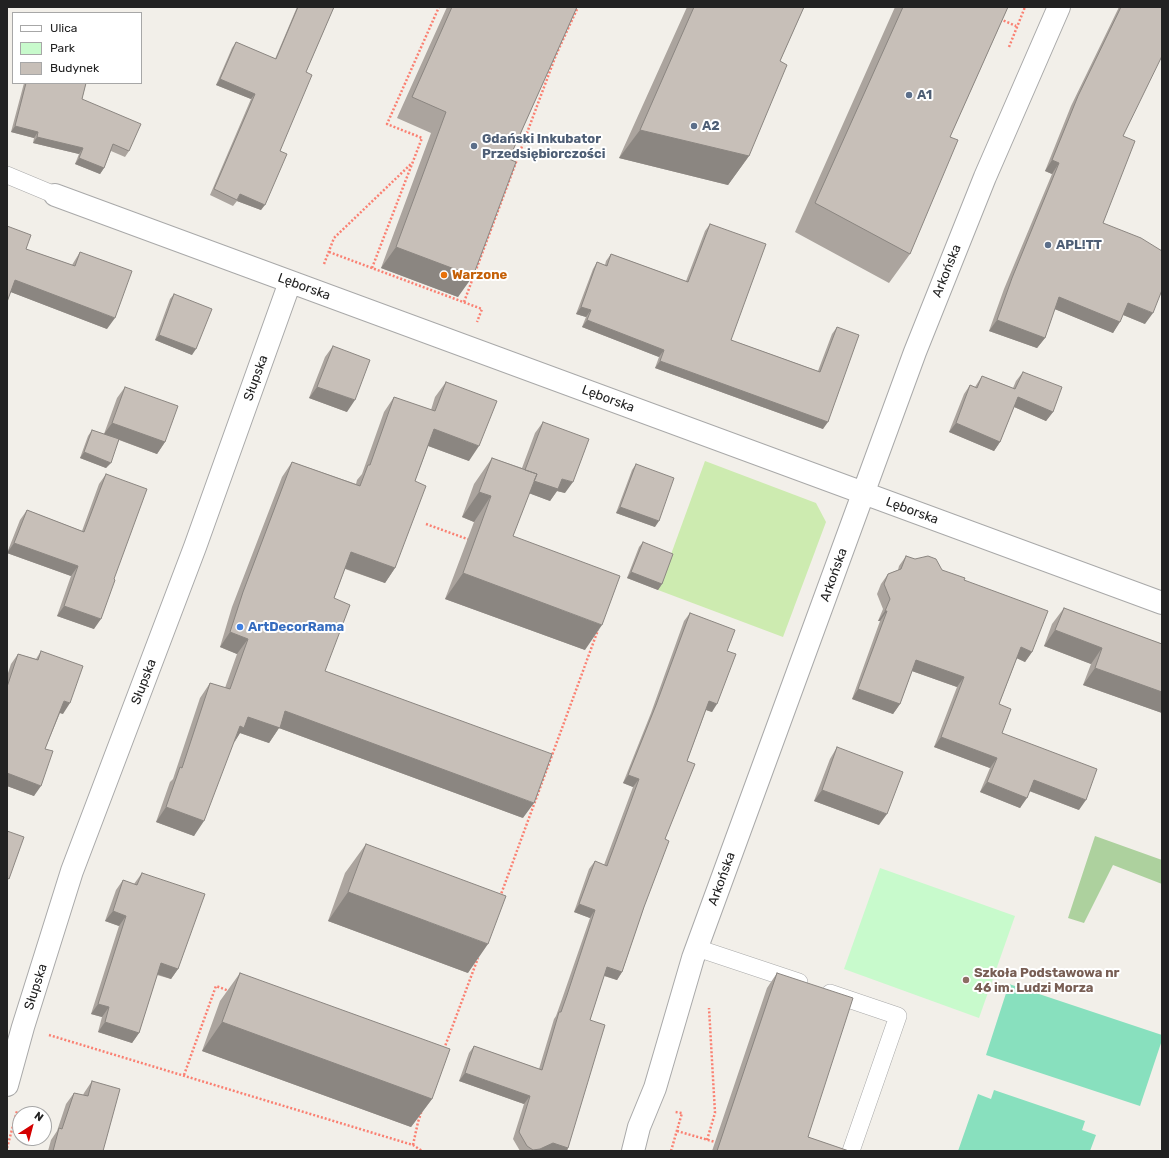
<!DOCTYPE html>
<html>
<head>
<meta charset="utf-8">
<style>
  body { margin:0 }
  #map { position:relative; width:1169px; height:1158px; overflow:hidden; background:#f2efe9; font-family:Rubik,sans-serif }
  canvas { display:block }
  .frame { position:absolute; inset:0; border:8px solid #222; pointer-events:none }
  .legend { position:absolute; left:12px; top:12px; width:130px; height:72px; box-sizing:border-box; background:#fff; border:1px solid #a7a7a7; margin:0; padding:5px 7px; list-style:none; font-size:12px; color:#222 }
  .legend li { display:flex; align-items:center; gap:8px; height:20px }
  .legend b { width:20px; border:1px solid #a7a7a7 }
  .north { position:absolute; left:12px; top:1106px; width:40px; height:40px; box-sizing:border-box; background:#fff; border:1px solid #a7a7a7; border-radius:50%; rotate:36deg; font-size:11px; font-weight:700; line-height:16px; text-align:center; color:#222 }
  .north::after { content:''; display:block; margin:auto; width:14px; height:18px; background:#d40000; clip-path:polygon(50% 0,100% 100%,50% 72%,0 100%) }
</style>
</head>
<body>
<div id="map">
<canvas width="1169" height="1158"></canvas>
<div class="frame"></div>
<ul class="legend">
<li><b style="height:5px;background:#fff"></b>Ulica</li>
<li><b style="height:11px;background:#c8facc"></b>Park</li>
<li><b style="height:11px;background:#c7bfb8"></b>Budynek</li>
</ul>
<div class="north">N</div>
</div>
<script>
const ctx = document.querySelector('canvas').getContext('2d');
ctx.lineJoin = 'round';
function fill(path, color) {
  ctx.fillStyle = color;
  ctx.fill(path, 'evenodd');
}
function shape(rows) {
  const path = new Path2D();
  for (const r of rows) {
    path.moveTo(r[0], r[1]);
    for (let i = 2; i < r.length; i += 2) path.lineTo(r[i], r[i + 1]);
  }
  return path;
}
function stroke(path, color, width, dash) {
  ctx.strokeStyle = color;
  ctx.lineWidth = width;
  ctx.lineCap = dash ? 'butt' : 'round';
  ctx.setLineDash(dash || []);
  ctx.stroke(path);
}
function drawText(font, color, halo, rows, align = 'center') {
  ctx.font = font + ' Rubik,sans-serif';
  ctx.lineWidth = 4;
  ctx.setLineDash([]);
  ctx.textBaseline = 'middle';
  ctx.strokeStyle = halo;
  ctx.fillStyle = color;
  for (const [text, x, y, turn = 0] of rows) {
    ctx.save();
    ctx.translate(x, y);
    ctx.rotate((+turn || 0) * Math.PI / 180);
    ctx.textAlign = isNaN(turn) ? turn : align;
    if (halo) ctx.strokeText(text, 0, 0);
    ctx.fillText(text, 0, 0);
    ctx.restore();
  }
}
fill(shape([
  [705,461,816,503,826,522,783,637,658,590]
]), '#cdebb0');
fill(shape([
  [1095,836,1162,860,1162,884,1113,865,1084,923,1068,918]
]), '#add19e');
fill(shape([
  [880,868,1015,916,979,1018,844,969]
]), '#c8facc');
fill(shape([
  [1009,984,1162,1035,1162,1040,1140,1106,986,1055],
  [994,1090,1085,1121,1082,1130,1096,1135,1090,1151,958,1151,978,1094,991,1099]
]), '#88e0be');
const lane = shape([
  [7,175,55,195],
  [697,948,799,982],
  [830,993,898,1016,851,1151]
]);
const street = shape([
  [55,195,1162,603],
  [7,1085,23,1027,72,871,195,547,290,282],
  [633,1151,639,1127,655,1088,693,958,915,352,985,177,1059,7]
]);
stroke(lane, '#a9a9a9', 18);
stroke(street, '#a9a9a9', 24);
stroke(shape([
  [1000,19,1016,26],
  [1009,47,1025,7],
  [329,252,482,309,477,322],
  [324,264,334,238,411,164],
  [372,268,422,138,387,124,439,7],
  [464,302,556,55,578,7],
  [426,524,470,540],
  [500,897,598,630],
  [49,1035,413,1145,422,1151],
  [444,1049,478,958],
  [184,1075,216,986,229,991],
  [677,1131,715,1142],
  [707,1140,715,1113,709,1008],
  [413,1145,418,1122,422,1110],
  [7,1148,17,1111],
  [671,1151,682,1113,675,1112]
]), '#fa8072', 2.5, [2, 2]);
stroke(lane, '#fff', 17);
stroke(street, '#fff', 22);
fill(shape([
  [297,7,334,7,306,72,261,210,237,201,233,206,210,195,251,99,216,85,232,48,236,42,275,59],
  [447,7,577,7,509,159,458,297,381,268,431,133,397,118],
  [687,7,804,7,780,61,749,156,728,185,619,158],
  [895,7,1008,7,950,137,910,254,889,283,795,232],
  [1119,7,1162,7,1123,136,1103,223,1145,324,1123,315,1113,333,1055,309,1045,338,1037,348,989,331,1004,289,1052,174,1045,171,1071,106],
  [24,83,86,83,82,99,129,151,125,157,111,151,104,168,100,174,75,164,79,154,33,143,34,138,11,132],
  [710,224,731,340,818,371,832,334,837,327,823,429,655,368,659,357,582,327,586,317,576,314,593,269,597,262,605,265,606,261,611,254,686,281,705,231],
  [26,249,72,265,80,252,107,329,11,292],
  [174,294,192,355,155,340,170,299],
  [333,346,347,412,309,398,325,357],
  [1023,372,1053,412,1046,421,1014,407,1000,442,994,451,949,432,964,394,970,385,975,387,982,376,1013,388,1016,381],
  [446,382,469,461,428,446,415,481,395,568,385,583,345,569,334,598,325,671,523,818,279,728,269,743,240,733,234,742,194,836,156,822,170,782,173,779,200,698,210,683,225,688,237,654,220,647,232,607,282,477,292,462,356,484,357,480,362,474,384,412,394,397,431,410,435,397],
  [125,387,165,442,157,454,119,440,106,468,80,458,88,436,92,430,104,434,117,398],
  [543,422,565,493,557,491,550,501,529,493,513,536,585,650,445,599,474,522,462,517,474,484,492,458,522,468,535,433],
  [636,464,655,527,616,513,632,470],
  [106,474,94,629,57,616,71,576,7,553,20,520,27,510,82,531,99,484],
  [643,542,662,584,658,590,627,578,639,547],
  [906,556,942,570,964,580,1032,652,1025,662,1017,658,999,704,1002,733,1079,810,1029,791,1020,808,980,792,990,768,934,747,957,687,912,671,900,704,893,714,852,699,880,621,878,621,883,609,877,594,881,584,888,574,898,570,899,566],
  [1064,608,1162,644,1162,713,1083,685,1091,664,1044,646,1052,624],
  [690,613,727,651,712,712,706,710,687,761,665,839,644,907,622,972,617,980,604,976,590,1020,567,1151,520,1151,513,1139,524,1104,459,1081,469,1053,474,1046,539,1069,554,1019,556,1016,561,1002,590,918,574,912,589,869,595,861,604,865,633,787,623,783,651,713,684,621],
  [41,651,63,714,60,713,45,749,34,796,7,786,7,676,11,664,18,654,36,659],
  [837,747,879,825,814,801,830,759],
  [366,844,468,973,328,921,345,873],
  [142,873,178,969,171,979,157,975,139,1033,132,1043,98,1032,102,1017,91,1014,119,926,105,921,116,890,123,880,134,884],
  [240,973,432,1099,411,1127,202,1051,220,1001],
  [777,973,808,1137,849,1151,712,1151,767,988],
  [92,1081,103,1151,48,1151,51,1140,57,1131,66,1104,74,1093,83,1095,84,1093]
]), '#aba49e');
fill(shape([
  [220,79,255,94,251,99,216,85],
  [15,126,38,132,34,138,11,132],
  [640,130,749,156,728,185,619,158],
  [37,137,83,148,79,154,33,143],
  [79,158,104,168,100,174,75,164],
  [1052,160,1059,163,1052,174,1045,171],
  [240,194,265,205,261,210,237,201],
  [396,247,473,276,458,297,381,268],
  [15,280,115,318,107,329,8,291],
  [1059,297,1120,322,1113,333,1052,308],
  [1128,303,1153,313,1145,324,1121,314],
  [581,307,591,310,586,317,576,314],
  [587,320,664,350,659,357,582,327],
  [997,320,1045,338,1037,348,989,331],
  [159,335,196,349,192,355,155,340],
  [660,361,828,422,823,429,655,368],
  [317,387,355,400,347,412,309,398],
  [1018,397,1053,412,1046,421,1012,406],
  [112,423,165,442,157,454,104,434],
  [956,423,1000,442,994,451,949,432],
  [434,429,479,446,469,461,423,444],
  [84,452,111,463,106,468,80,458],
  [523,476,562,479,573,482,565,493,557,491,550,501,515,488],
  [479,492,491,496,474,522,462,517],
  [620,507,659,521,655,527,616,513],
  [14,543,78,566,71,576,7,553],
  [351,552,395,568,385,583,341,567],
  [631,572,662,584,658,590,627,578],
  [463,573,602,625,585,650,445,599],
  [64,606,101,619,94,629,57,616],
  [885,611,887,611,880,621,878,621],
  [1055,630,1102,648,1091,664,1044,646],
  [230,632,248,639,237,654,220,647],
  [1021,647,1032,652,1025,662,1014,657],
  [916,660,964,677,957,687,909,670],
  [1095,668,1162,692,1162,713,1083,685],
  [858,689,900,704,893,714,852,699],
  [64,701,70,703,63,714,57,712],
  [709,701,717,704,712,712,703,709],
  [285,711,534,803,523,818,279,728,269,743,240,733,234,743,240,726,248,717],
  [941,737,997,758,990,768,934,747],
  [7,773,41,786,34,796,7,786],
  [628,775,639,779,633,787,623,783],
  [1034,780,1086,800,1079,810,1027,790],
  [987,782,1027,798,1020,808,980,792],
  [822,790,887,814,879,825,814,801],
  [166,807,204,821,194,836,156,822],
  [348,892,488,944,468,973,328,921],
  [579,904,595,910,590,918,574,912],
  [113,911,126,916,119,926,105,921],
  [161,963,178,969,171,979,154,973],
  [607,967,622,972,617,980,602,975],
  [98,1004,109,1007,102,1017,91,1014],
  [105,1022,139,1033,132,1043,98,1032],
  [222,1022,432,1099,411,1127,202,1051],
  [465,1073,530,1096,524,1104,459,1081],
  [553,1143,568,1148,567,1151,533,1151,533,1150]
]), '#8b8681');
const building = shape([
  [298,7,334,7,306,72,312,75,280,151,287,154,265,205,240,194,237,200,214,189,255,94,220,79,236,42,276,59,298,7],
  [452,7,577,7,509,159,516,162,473,276,396,247,446,112,412,97,452,7],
  [694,7,804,7,780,61,787,65,749,156,640,130,694,7],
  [903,7,1008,7,950,137,958,140,910,254,815,203,903,7],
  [1121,7,1162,7,1162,56,1123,136,1135,141,1103,223,1141,238,1162,251,1162,290,1153,313,1128,303,1120,322,1059,297,1045,338,997,320,1012,278,1059,163,1052,160,1078,96,1121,7],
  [26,83,86,83,82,99,141,124,129,151,113,144,104,168,79,158,83,148,37,137,38,132,15,126,26,83],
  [710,224,766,244,731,340,820,372,837,327,859,335,828,422,660,361,664,350,587,320,591,310,581,307,597,262,607,266,611,254,688,282,710,224],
  [7,226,31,235,26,249,75,266,80,252,132,271,115,318,15,280,7,302,7,226],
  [174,294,212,309,196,349,159,335,174,294],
  [333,346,370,360,355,400,317,387,333,346],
  [1023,372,1062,387,1053,412,1018,397,1000,442,956,423,970,385,977,388,982,376,1015,389,1023,372],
  [446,382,497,401,479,446,434,429,415,481,426,486,395,568,351,552,334,598,350,605,325,671,552,754,534,803,285,711,280,728,248,717,244,728,240,726,204,821,166,807,180,767,182,768,210,683,230,689,248,639,230,632,243,592,292,462,360,486,368,465,370,465,394,397,435,411,446,382],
  [125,387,178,406,165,442,112,423,125,387],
  [543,422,589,439,573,482,562,479,558,489,534,481,537,474,525,470,543,422],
  [92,430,119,439,111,463,84,452,92,430],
  [492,458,537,474,513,536,620,576,602,625,463,573,491,496,479,492,492,458],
  [636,464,674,478,659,521,620,507,636,464],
  [106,474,147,489,114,579,115,580,101,619,64,606,78,566,14,543,27,510,84,532,106,474],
  [643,542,673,554,662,584,631,572,643,542],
  [906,556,915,559,928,556,936,559,942,570,965,578,964,580,1048,611,1032,652,1021,647,999,704,1011,709,1002,733,1097,769,1086,800,1034,780,1027,798,987,782,997,758,941,737,964,677,916,660,900,704,858,689,887,611,885,611,890,599,884,584,888,574,901,569,906,556],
  [1064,608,1162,644,1162,692,1095,668,1102,648,1055,630,1064,608],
  [690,613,735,630,727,651,736,654,717,704,709,701,687,761,695,764,665,839,669,841,644,907,622,972,607,967,590,1020,605,1025,568,1148,553,1143,540,1149,533,1150,527,1146,519,1132,530,1096,465,1073,474,1046,542,1070,559,1012,561,1012,567,995,595,910,579,904,595,861,607,866,639,779,628,775,656,705,690,613],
  [41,651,83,666,70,703,64,701,45,749,53,751,41,786,7,773,7,687,18,654,38,660,41,651],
  [837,747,903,772,887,814,822,790,837,747],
  [7,831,24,837,9,879,7,878,7,831],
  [366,844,506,896,488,944,348,892,366,844],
  [142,873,205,894,178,969,161,963,139,1033,105,1022,109,1007,98,1004,126,916,113,911,123,880,137,885,142,873],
  [240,973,450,1049,432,1099,222,1022,240,973],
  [777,973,853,998,808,1137,849,1151,717,1151,777,973],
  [92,1081,120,1089,103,1151,53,1151,59,1128,62,1129,74,1093,88,1096,92,1081]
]);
fill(building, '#c7bfb8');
stroke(building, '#8b8681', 1);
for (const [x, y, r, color] of [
  [909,95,4,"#5c6f8a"],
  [694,126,4,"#5c6f8a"],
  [474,146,4,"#5c6f8a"],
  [1048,245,4,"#5c6f8a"],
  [444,275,4,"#e8710a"],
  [240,627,4,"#3f7fe0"],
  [966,980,4,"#8d6e63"]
]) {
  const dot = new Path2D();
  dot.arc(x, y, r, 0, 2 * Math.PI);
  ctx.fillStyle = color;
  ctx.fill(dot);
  stroke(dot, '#fff', 1.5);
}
drawText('bold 13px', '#4e5e75', '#fff', [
  ["A1",917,95],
  ["A2",702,126],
  ["Gdański Inkubator",482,139],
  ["Przedsiębiorczości",482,154],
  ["APL!TT",1056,245]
], 'left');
drawText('13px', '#222', '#fff', [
  ["Arkońska",947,271,-68],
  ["Lęborska",304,287,20],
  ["Słupska",256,378,-70],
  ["Lęborska",608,399,20],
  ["Lęborska",912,511,20],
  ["Arkońska",834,575,-70],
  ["Słupska",144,682,-69],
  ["Arkońska",722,879,-70],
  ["Słupska",36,987,-72]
]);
drawText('bold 13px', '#c56008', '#fff', [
  ["Warzone",452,275]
], 'left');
drawText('bold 13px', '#366cbe', '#fff', [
  ["ArtDecorRama",248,627]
], 'left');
drawText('bold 13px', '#785e54', '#fff', [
  ["Szkoła Podstawowa nr",974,973],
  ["46 im. Ludzi Morza",974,988]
], 'left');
</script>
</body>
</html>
